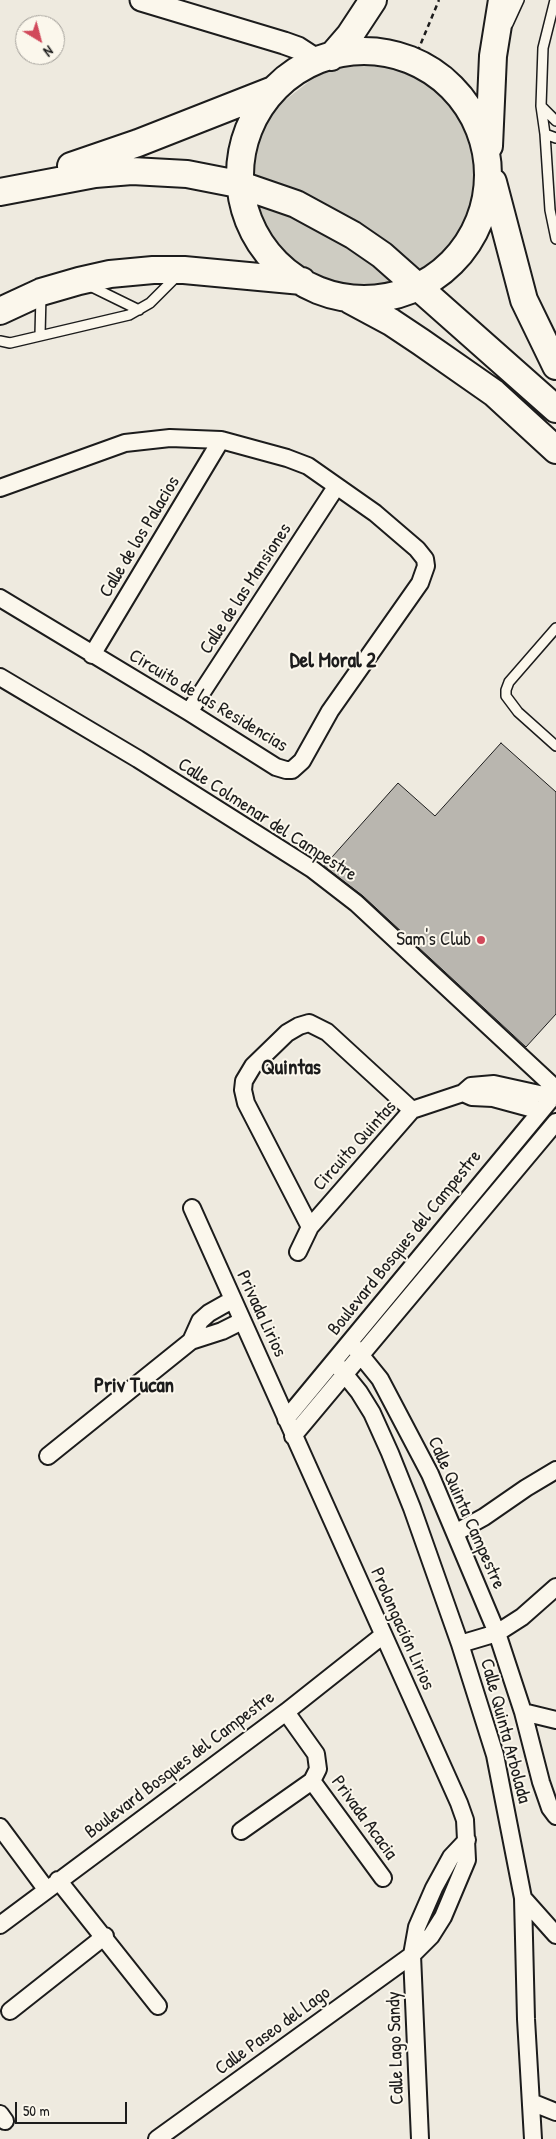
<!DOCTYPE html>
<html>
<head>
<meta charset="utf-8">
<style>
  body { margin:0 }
  #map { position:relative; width:556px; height:2139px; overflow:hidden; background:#eeeadf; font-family:"Patrick Hand",sans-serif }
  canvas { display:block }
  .north { position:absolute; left:15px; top:15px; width:50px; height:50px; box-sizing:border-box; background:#fbf7ec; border:1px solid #a29f99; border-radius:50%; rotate:143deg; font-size:14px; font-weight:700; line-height:20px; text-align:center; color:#1c1c1c }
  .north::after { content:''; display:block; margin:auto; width:18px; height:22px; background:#d1495b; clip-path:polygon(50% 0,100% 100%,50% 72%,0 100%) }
  .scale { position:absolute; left:15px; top:2102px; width:112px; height:22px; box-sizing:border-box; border:2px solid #1c1c1c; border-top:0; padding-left:6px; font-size:15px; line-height:18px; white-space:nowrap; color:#1c1c1c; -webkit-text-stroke:4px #fbf7ec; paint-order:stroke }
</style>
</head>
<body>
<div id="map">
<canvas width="556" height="2139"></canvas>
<div class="north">N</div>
<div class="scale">50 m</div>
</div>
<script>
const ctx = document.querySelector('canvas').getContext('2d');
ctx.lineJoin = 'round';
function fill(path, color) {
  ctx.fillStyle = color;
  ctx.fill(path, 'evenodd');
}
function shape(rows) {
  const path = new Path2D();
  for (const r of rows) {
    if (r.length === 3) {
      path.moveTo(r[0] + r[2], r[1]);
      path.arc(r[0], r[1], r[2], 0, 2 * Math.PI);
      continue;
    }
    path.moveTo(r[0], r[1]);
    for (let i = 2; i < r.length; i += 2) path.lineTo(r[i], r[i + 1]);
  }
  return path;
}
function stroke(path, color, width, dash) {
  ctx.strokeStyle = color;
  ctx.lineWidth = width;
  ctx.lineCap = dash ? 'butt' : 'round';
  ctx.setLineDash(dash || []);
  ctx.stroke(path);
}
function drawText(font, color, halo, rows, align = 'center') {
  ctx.font = font + ' "Patrick Hand",sans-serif';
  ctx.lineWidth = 4;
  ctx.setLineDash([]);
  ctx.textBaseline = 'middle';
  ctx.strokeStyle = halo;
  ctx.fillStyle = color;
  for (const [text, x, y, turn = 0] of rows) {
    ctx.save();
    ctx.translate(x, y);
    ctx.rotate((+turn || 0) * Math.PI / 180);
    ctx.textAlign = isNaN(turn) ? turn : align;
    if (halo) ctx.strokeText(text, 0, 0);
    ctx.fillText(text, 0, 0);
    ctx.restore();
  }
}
fill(shape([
  [359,61,378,62,396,67,414,74,436,87,449,99,462,119,471,138,476,159,477,173,476,189,467,220,459,236,448,251,438,261,420,273,249,176,250,153,255,136,264,120,275,108,324,70,342,63],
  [254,203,301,220,351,247,395,281,380,286,366,288,334,285,321,281,293,266,270,243,261,228,253,208]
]), '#ceccc2');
const building = shape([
  [501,743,556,792,556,1014,526,1047,363,896,324,866,398,783,435,816,501,743]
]);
fill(building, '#b9b6af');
stroke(building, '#1c1c1c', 1);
const service = shape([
  [555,0,543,48,541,106,545,134,550,210,556,239],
  [508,24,519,0],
  [541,106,556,121],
  [545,134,556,138],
  [90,286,139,310],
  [40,335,41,295],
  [0,341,10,343,129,315,150,303,178,275],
  [556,628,509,682,506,690,506,696,518,712,556,746]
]);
const minor = shape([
  [0,488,125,443,170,438,221,440,287,458,308,466,375,513,417,549,425,559,426,566,420,583,330,711,302,761,292,770,286,770,276,767,189,712,0,598],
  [92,655,221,440],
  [0,677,138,759,312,869,356,903,556,1089],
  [189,712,336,487],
  [463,1093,472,1097,493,1098,541,1111],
  [310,1227,246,1103,243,1090,244,1081,253,1066,287,1033,299,1026,309,1023,327,1032,412,1110],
  [298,1252,310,1227,412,1110,463,1093,471,1086,494,1084,553,1097],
  [191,1341,200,1321,209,1313,232,1300],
  [350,1342,380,1379,430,1474,497,1633,523,1712,541,1782,550,1808,556,1816],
  [334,1361,359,1392,372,1413,390,1453,412,1508,460,1644,495,1755,523,1898,526,2019,533,2139],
  [286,1419,556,1093],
  [293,1436,556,1122],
  [48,1456,191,1341,222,1331,242,1321],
  [455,1533,484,1517,526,1488,556,1470],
  [460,1644,497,1633,522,1617,556,1587],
  [523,1712,556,1720],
  [312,1781,383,1878],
  [0,1827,46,1889],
  [241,1831,312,1781,318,1769,316,1754,286,1712],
  [58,1880,158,2006],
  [523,1898,556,1935],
  [0,1925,286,1712,382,1636],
  [10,2011,105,1936],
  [531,2102,556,2112],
  [0,2114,5,2121],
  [157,2139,412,1955,431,1936,443,1917,467,1860,465,1820,459,1803,192,1208],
  [420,2139,412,1955,417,1927,434,1888,451,1857,467,1840]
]);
const tertiary = shape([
  [141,0,284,43,298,48,318,61]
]);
const primary = shape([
  [364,175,124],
  [331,57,350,35,373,0],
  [489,146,493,56,502,0],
  [71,166,138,143,273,90],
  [493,182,524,300,556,366],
  [0,192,95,174,132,171,187,174,238,184,296,204,353,235,382,255,556,409],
  [350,300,391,322,421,342,494,393,556,450],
  [0,311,41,292,79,281,110,274,153,270,184,270,302,281]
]);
stroke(service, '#1c1c1c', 12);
stroke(minor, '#1c1c1c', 20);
stroke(tertiary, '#1c1c1c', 25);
stroke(primary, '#1c1c1c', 30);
stroke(shape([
  [414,60,439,0]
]), '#1c1c1c', 2.5, [5, 4]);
stroke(service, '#fbf7ec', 9);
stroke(minor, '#fbf7ec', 16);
stroke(tertiary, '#fbf7ec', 21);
stroke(primary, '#fbf7ec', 26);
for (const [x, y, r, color] of [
  [481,940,5,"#d1495b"]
]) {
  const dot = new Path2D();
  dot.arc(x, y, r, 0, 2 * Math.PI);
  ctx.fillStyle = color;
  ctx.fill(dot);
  stroke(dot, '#fbf7ec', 2);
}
drawText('19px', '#1c1c1c', '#fbf7ec', [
  ["Calle de los Palacios",140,537,-59],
  ["Calle de las Mansiones",246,589,-57],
  ["Circuito de las Residencias",208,701,31],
  ["Calle Colmenar del Campestre",267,820,33],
  ["Circuito Quintas",355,1146,-48],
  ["Boulevard Bosques del Campestre",405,1243,-51],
  ["Privada Lirios",261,1314,65],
  ["Calle Quinta Campestre",466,1513,66],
  ["Prolongación Lirios",402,1629,66],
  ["Calle Quinta Arbolada",505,1731,75],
  ["Boulevard Bosques del Campestre",180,1765,-37],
  ["Privada Acacia",364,1818,54],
  ["Calle Paseo del Lago",273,2031,-36],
  ["Calle Lago Sandy",396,2048,-92]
]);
drawText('19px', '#1c1c1c', '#fbf7ec', [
  ["Sam's Club",471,940]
], 'right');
drawText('bold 21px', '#1c1c1c', '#fbf7ec', [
  ["Del Moral 2",333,661],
  ["Quintas",291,1068],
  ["Priv Tucan",134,1386]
]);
</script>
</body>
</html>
